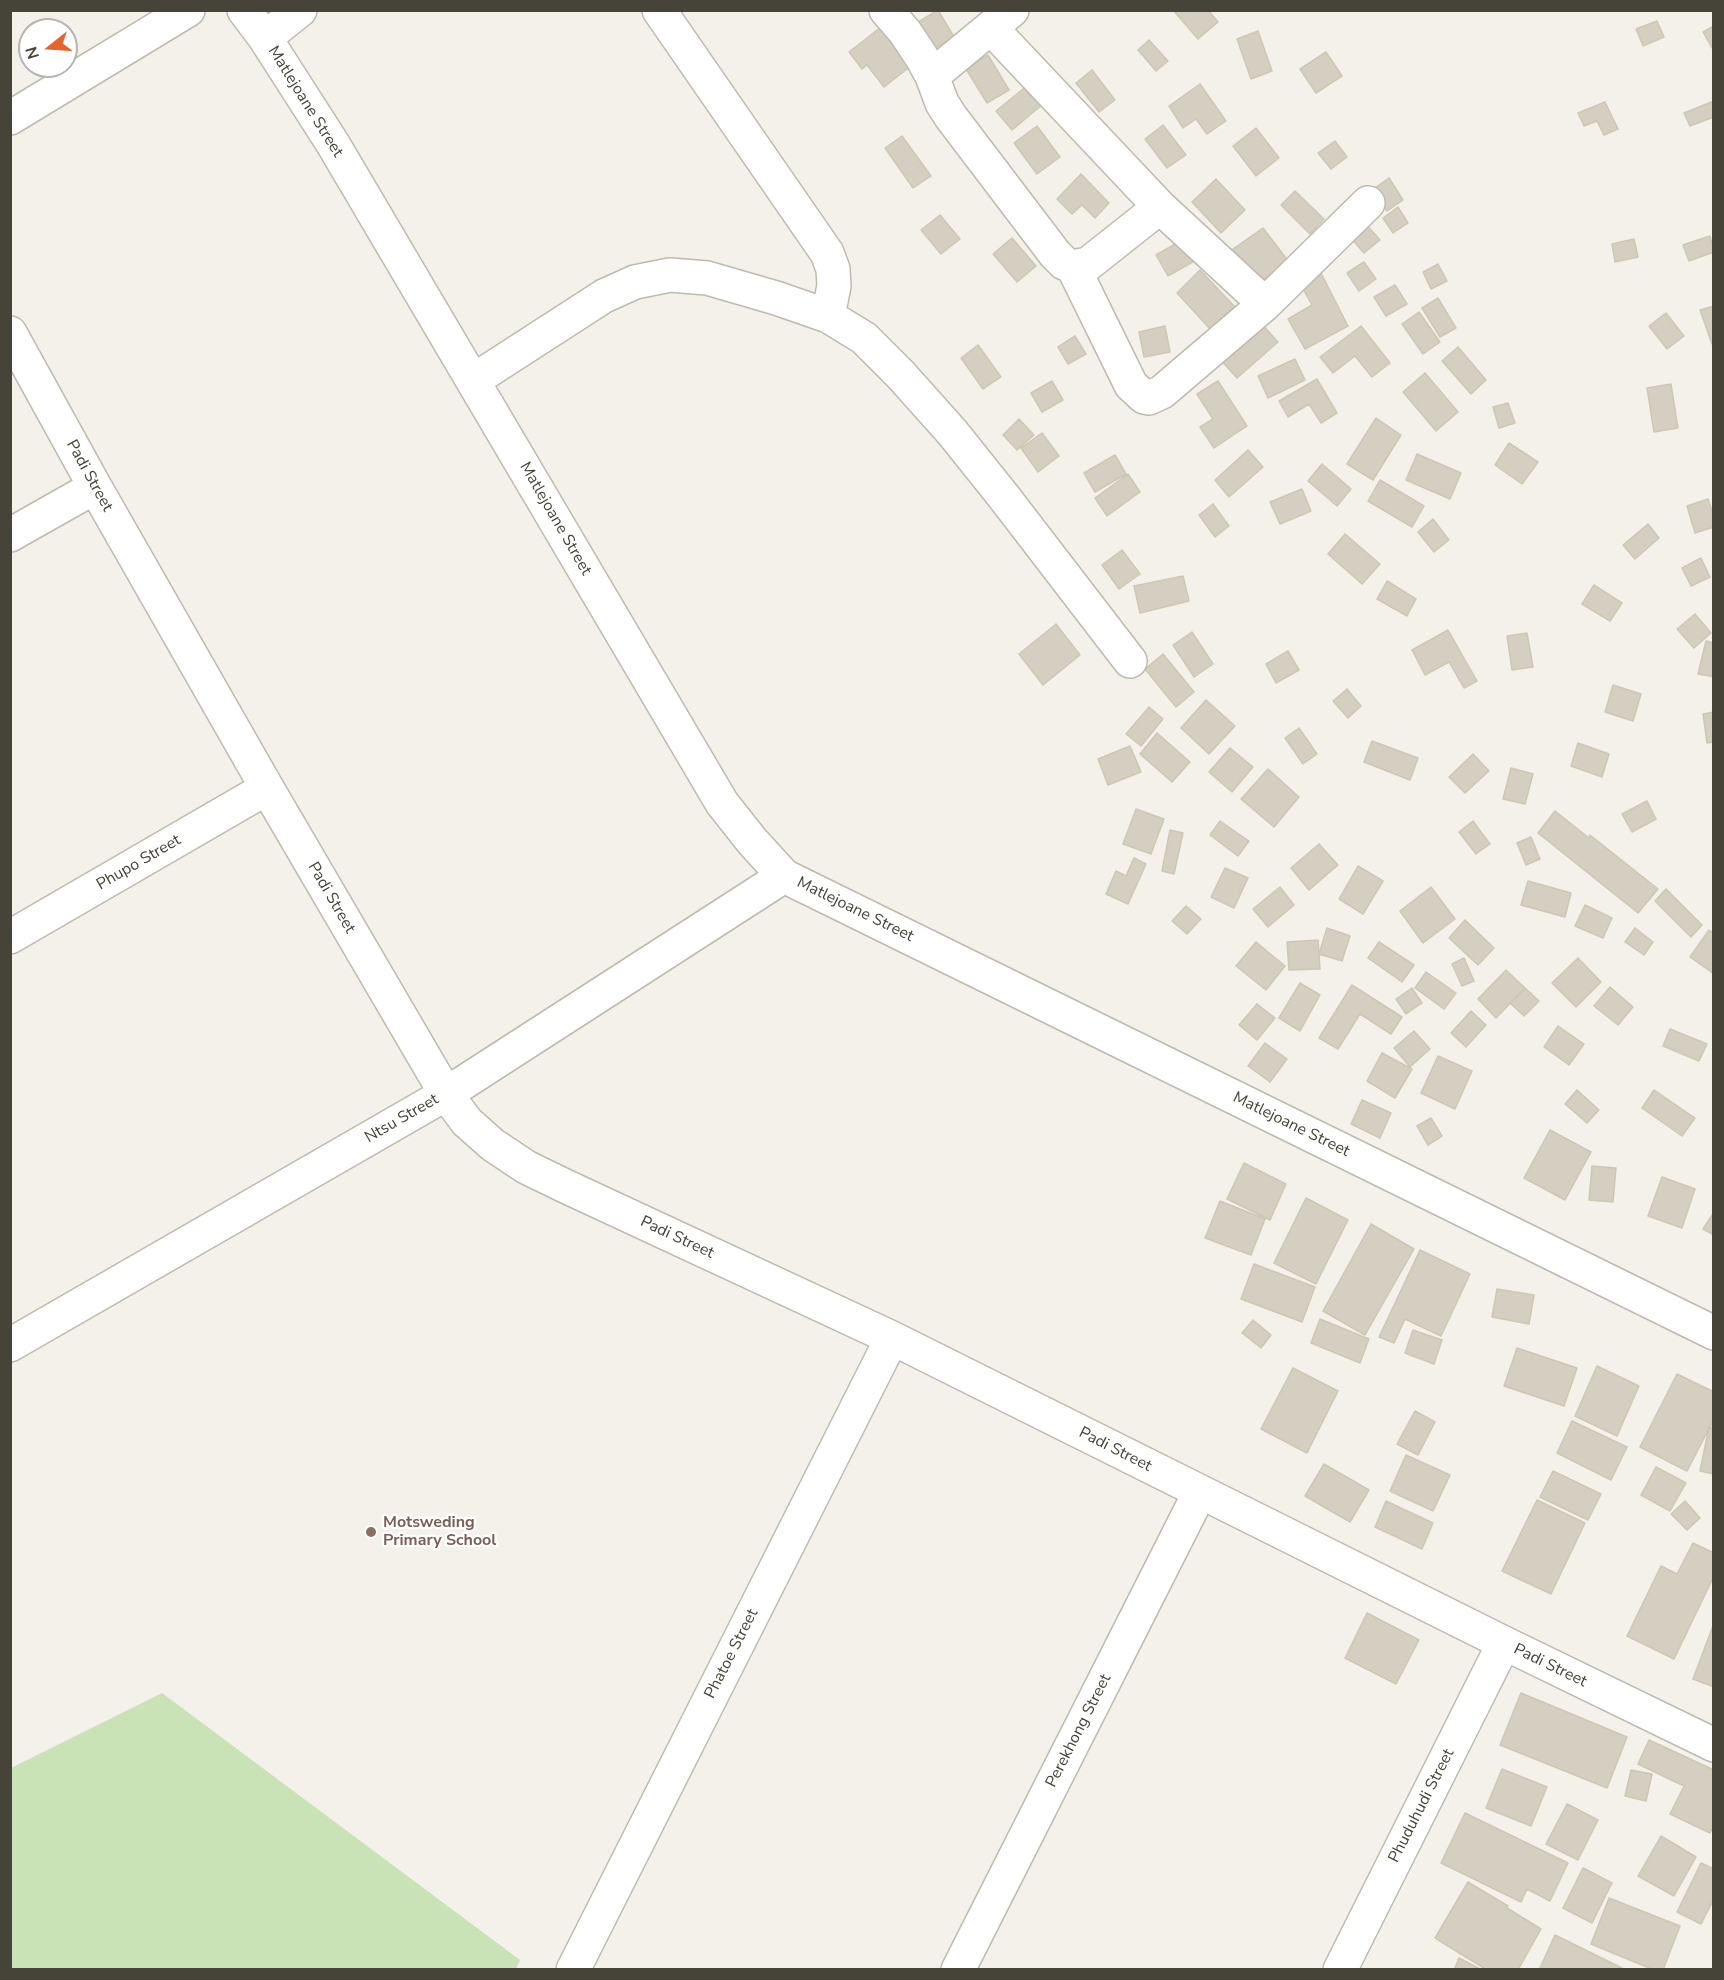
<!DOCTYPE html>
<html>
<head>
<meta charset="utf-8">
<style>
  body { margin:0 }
  #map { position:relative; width:1724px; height:1980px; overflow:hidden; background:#f3f1e9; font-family:"Nunito Sans",sans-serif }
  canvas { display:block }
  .frame { position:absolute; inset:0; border:12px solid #464338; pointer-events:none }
  .north { position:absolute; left:18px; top:18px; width:60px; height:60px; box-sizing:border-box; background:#fff; border:2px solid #b5b4af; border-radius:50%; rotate:253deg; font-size:16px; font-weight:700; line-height:24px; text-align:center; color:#464338 }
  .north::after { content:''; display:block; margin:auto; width:21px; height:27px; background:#e6632d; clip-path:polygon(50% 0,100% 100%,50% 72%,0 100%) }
</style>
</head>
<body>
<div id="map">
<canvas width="1724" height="1980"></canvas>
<div class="frame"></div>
<div class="north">N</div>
</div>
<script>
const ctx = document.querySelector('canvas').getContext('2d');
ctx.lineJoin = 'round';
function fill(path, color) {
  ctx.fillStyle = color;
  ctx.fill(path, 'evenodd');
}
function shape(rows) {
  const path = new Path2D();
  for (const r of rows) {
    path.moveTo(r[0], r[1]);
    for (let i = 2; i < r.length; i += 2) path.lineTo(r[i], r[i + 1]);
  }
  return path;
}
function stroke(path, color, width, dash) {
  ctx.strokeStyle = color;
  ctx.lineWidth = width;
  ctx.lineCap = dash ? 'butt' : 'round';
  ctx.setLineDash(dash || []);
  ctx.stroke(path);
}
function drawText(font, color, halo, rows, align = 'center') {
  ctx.font = font + ' "Nunito Sans",sans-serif';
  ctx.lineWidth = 4.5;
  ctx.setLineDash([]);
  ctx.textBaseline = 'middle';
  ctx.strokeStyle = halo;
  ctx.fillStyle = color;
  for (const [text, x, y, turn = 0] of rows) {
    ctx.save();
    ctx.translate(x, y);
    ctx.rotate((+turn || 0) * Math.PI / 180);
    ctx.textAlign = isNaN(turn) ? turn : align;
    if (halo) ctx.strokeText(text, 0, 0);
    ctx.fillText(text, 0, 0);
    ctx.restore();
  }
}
fill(shape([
  [162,1693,520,1960,516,1969,11,1969,11,1768]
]), '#c9e3b6');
const building = shape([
  [938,10,954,37,930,51,915,24,938,10],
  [1173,10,1208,10,1218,22,1198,39,1173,10],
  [1657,21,1664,37,1643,46,1636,29,1657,21],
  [1714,26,1714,47,1712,48,1703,32,1714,26],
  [881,27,911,66,884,87,867,65,862,69,849,52,881,27],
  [1258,31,1272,71,1251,79,1237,39,1258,31],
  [1149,40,1168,61,1156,71,1138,50,1149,40],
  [1326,52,1342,76,1316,93,1300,69,1326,52],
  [988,55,1009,90,987,103,966,69,988,55],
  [1092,70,1115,100,1099,112,1076,83,1092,70],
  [1200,84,1226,121,1207,134,1196,119,1183,128,1169,106,1200,84],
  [1028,85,1043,104,1012,130,996,111,1028,85],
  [1714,101,1714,117,1690,126,1684,113,1714,101],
  [1605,102,1618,129,1604,135,1597,121,1584,126,1578,113,1605,102],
  [1163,125,1186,155,1167,168,1145,139,1163,125],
  [1037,126,1060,157,1037,174,1014,143,1037,126],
  [1256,128,1279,158,1256,176,1233,146,1256,128],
  [902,136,931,176,913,188,885,148,902,136],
  [1335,141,1347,157,1331,169,1318,153,1335,141],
  [1081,174,1109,203,1095,218,1082,205,1072,214,1057,199,1081,174],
  [1389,178,1403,200,1387,211,1372,190,1389,178],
  [1216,179,1245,210,1221,233,1192,202,1216,179],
  [1295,191,1324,219,1310,234,1281,205,1295,191],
  [1398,207,1408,223,1393,233,1383,218,1398,207],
  [940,215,960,239,941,254,921,230,940,215],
  [1364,222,1380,240,1364,253,1349,236,1364,222],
  [1263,228,1289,262,1255,286,1230,251,1263,228],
  [1710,236,1714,252,1689,261,1683,245,1710,236],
  [1012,238,1036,266,1017,282,993,254,1012,238],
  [1184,239,1196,260,1168,276,1156,255,1184,239],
  [1634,239,1638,257,1615,262,1612,244,1634,239],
  [1364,262,1376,279,1359,291,1347,273,1364,262],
  [1438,264,1447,281,1431,289,1423,272,1438,264],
  [1200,270,1235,307,1211,330,1177,293,1200,270],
  [1320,271,1348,326,1305,349,1288,319,1312,305,1299,282,1320,271],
  [1395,285,1407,304,1386,316,1374,297,1395,285],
  [1438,298,1456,328,1440,337,1422,308,1438,298],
  [1714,306,1714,344,1712,344,1700,310,1714,306],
  [1419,312,1440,342,1423,354,1402,324,1419,312],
  [1666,313,1684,336,1667,349,1649,326,1666,313],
  [1260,322,1278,342,1237,378,1219,358,1260,322],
  [1165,326,1170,352,1144,357,1139,332,1165,326],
  [1361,326,1390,363,1372,377,1355,356,1333,373,1320,357,1361,326],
  [1075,336,1086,354,1068,364,1058,347,1075,336],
  [978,345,1001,377,983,389,961,358,978,345],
  [1458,347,1486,380,1471,394,1442,361,1458,347],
  [1295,359,1305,380,1268,398,1258,376,1295,359],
  [1425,373,1458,412,1436,431,1403,392,1425,373],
  [1317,379,1337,413,1321,423,1309,404,1288,417,1279,401,1317,379],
  [1052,381,1063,400,1042,412,1031,393,1052,381],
  [1218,381,1247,426,1214,448,1200,427,1213,419,1197,394,1218,381],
  [1671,384,1678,428,1654,432,1647,388,1671,384],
  [1508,403,1515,423,1499,428,1493,407,1508,403],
  [1376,418,1401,435,1373,480,1347,464,1376,418],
  [1019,419,1034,435,1017,450,1003,435,1019,419],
  [1042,433,1059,456,1038,472,1021,448,1042,433],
  [1509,443,1538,462,1522,484,1495,465,1509,443],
  [1248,450,1263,467,1229,497,1215,480,1248,450],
  [1417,454,1461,473,1450,499,1406,480,1417,454],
  [1115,455,1126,474,1095,492,1084,473,1115,455],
  [1322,464,1351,489,1337,506,1308,481,1322,464],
  [1128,474,1140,492,1107,516,1095,498,1128,474],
  [1380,480,1424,506,1412,527,1368,501,1380,480],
  [1302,489,1311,511,1280,524,1270,502,1302,489],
  [1708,499,1714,517,1714,527,1695,533,1687,506,1708,499],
  [1213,504,1229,526,1215,537,1199,515,1213,504],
  [1433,519,1449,540,1434,552,1418,532,1433,519],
  [1648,524,1659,538,1635,559,1623,545,1648,524],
  [1345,534,1380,564,1362,584,1328,554,1345,534],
  [1122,550,1140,574,1119,589,1102,565,1122,550],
  [1701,558,1710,577,1691,586,1682,568,1701,558],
  [1183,576,1189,601,1140,613,1134,586,1183,576],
  [1387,581,1416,599,1407,616,1377,599,1387,581],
  [1594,585,1622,603,1610,621,1582,604,1594,585],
  [1695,614,1711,633,1694,648,1677,629,1695,614],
  [1056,624,1080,655,1043,685,1019,654,1056,624],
  [1448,630,1477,681,1464,688,1449,662,1425,675,1412,650,1448,630],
  [1192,632,1213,664,1194,677,1173,645,1192,632],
  [1527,633,1533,667,1512,670,1507,636,1527,633],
  [1706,641,1714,643,1714,677,1698,674,1706,641],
  [1288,651,1299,670,1276,683,1266,664,1288,651],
  [1163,654,1194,692,1176,707,1145,669,1163,654],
  [1613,685,1641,694,1633,721,1605,712,1613,685],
  [1347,689,1361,706,1348,718,1333,701,1347,689],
  [1206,700,1235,726,1209,754,1181,728,1206,700],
  [1149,707,1163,719,1141,746,1126,734,1149,707],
  [1714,712,1714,742,1707,743,1703,714,1714,712],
  [1299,728,1317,754,1303,764,1285,738,1299,728],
  [1157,733,1190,762,1172,782,1140,754,1157,733],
  [1372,741,1418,758,1410,780,1364,762,1372,741],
  [1578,743,1609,754,1602,777,1571,766,1578,743],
  [1130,746,1141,772,1108,785,1098,759,1130,746],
  [1230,748,1253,767,1232,792,1209,772,1230,748],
  [1473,754,1489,771,1465,793,1449,777,1473,754],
  [1511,768,1533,774,1525,804,1503,799,1511,768],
  [1268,769,1299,797,1274,827,1241,799,1268,769],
  [1647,801,1656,819,1632,832,1622,814,1647,801],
  [1136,809,1164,819,1151,854,1123,844,1136,809],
  [1555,811,1589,838,1590,835,1658,889,1638,913,1538,833,1555,811],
  [1220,821,1249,841,1238,856,1210,835,1220,821],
  [1473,821,1490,844,1476,854,1459,832,1473,821],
  [1170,830,1183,833,1174,874,1162,871,1170,830],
  [1531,837,1540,859,1526,865,1517,843,1531,837],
  [1319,844,1338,865,1309,890,1291,868,1319,844],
  [1134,858,1146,864,1128,904,1106,894,1116,871,1126,876,1134,858],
  [1358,866,1383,881,1363,914,1339,899,1358,866],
  [1225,868,1248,878,1234,908,1211,897,1225,868],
  [1528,881,1571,893,1565,917,1521,905,1528,881],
  [1280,887,1294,905,1268,927,1253,909,1280,887],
  [1431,887,1455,919,1423,943,1400,911,1431,887],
  [1666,889,1702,925,1691,937,1655,901,1666,889],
  [1585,905,1612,918,1603,938,1575,926,1585,905],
  [1186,906,1201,919,1187,934,1172,921,1186,906],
  [1465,920,1494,948,1478,965,1449,938,1465,920],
  [1327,928,1350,936,1342,961,1319,954,1327,928],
  [1635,928,1653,942,1644,955,1625,942,1635,928],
  [1709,930,1714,934,1714,974,1690,957,1709,930],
  [1318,940,1320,969,1289,970,1287,942,1318,940],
  [1256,942,1285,966,1266,990,1236,966,1256,942],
  [1379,942,1414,965,1402,982,1368,958,1379,942],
  [1464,958,1474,981,1462,986,1452,964,1464,958],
  [1578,958,1601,982,1576,1007,1552,983,1578,958],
  [1506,970,1525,988,1496,1018,1478,999,1506,970],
  [1426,972,1456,993,1444,1009,1415,988,1426,972],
  [1300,983,1320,995,1300,1031,1279,1018,1300,983],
  [1352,985,1402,1017,1391,1034,1360,1014,1338,1049,1319,1038,1352,985],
  [1610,987,1633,1007,1618,1025,1594,1006,1610,987],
  [1412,988,1422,1003,1406,1014,1396,999,1412,988],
  [1525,988,1539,1001,1524,1016,1510,1003,1525,988],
  [1257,1004,1275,1018,1257,1040,1239,1025,1257,1004],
  [1471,1011,1486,1025,1466,1047,1451,1033,1471,1011],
  [1558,1026,1584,1044,1569,1065,1544,1047,1558,1026],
  [1670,1029,1707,1044,1699,1061,1663,1046,1670,1029],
  [1414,1031,1430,1049,1410,1067,1394,1048,1414,1031],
  [1265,1043,1287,1059,1270,1082,1248,1066,1265,1043],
  [1382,1053,1412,1069,1395,1098,1367,1081,1382,1053],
  [1438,1056,1472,1071,1455,1109,1421,1093,1438,1056],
  [1577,1090,1599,1110,1587,1123,1565,1104,1577,1090],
  [1654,1090,1695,1118,1682,1136,1642,1108,1654,1090],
  [1362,1100,1391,1113,1380,1138,1351,1124,1362,1100],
  [1431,1118,1442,1136,1428,1145,1417,1126,1431,1118],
  [1550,1130,1591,1152,1565,1200,1524,1178,1550,1130],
  [1244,1163,1286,1184,1270,1220,1227,1199,1244,1163],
  [1592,1166,1616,1168,1613,1202,1589,1200,1592,1166],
  [1662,1177,1695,1189,1682,1228,1648,1216,1662,1177],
  [1306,1198,1348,1220,1316,1284,1274,1263,1306,1198],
  [1220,1201,1265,1219,1251,1255,1205,1238,1220,1201],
  [1714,1212,1714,1235,1703,1229,1714,1212],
  [1371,1224,1414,1249,1365,1335,1323,1311,1371,1224],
  [1420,1250,1470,1274,1441,1336,1405,1319,1394,1343,1379,1337,1420,1250],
  [1254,1264,1315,1287,1302,1322,1241,1299,1254,1264],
  [1497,1289,1534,1295,1529,1324,1492,1317,1497,1289],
  [1320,1319,1369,1339,1360,1363,1311,1343,1320,1319],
  [1253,1320,1271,1335,1261,1348,1242,1333,1253,1320],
  [1413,1330,1442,1340,1434,1364,1405,1353,1413,1330],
  [1517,1348,1577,1368,1564,1406,1504,1386,1517,1348],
  [1597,1366,1639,1386,1617,1436,1575,1416,1597,1366],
  [1293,1368,1338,1391,1307,1453,1261,1429,1293,1368],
  [1677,1374,1714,1392,1714,1419,1687,1471,1640,1447,1677,1374],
  [1415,1411,1435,1422,1418,1455,1397,1444,1415,1411],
  [1572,1421,1627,1447,1611,1480,1557,1453,1572,1421],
  [1709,1427,1714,1428,1714,1474,1700,1471,1709,1427],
  [1406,1455,1450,1475,1433,1511,1390,1491,1406,1455],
  [1324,1464,1369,1490,1350,1522,1305,1496,1324,1464],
  [1656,1467,1686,1483,1670,1511,1641,1495,1656,1467],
  [1553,1471,1601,1494,1588,1520,1540,1497,1553,1471],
  [1537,1500,1585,1523,1551,1594,1502,1571,1537,1500],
  [1386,1501,1433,1523,1422,1549,1375,1527,1386,1501],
  [1685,1501,1700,1518,1687,1530,1671,1514,1685,1501],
  [1693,1543,1714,1553,1714,1576,1674,1659,1627,1636,1661,1566,1677,1574,1693,1543],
  [1367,1613,1419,1640,1396,1684,1345,1658,1367,1613],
  [1714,1623,1714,1687,1693,1679,1714,1623],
  [1521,1693,1627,1737,1607,1788,1500,1745,1521,1693],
  [1649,1740,1714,1770,1714,1825,1710,1833,1670,1814,1684,1786,1638,1764,1649,1740],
  [1502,1769,1547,1787,1531,1826,1486,1808,1502,1769],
  [1631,1770,1652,1774,1646,1801,1625,1796,1631,1770],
  [1567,1804,1598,1820,1578,1860,1546,1844,1567,1804],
  [1465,1813,1568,1863,1550,1901,1527,1889,1521,1902,1441,1863,1465,1813],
  [1661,1836,1696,1857,1674,1896,1638,1876,1661,1836],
  [1701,1863,1714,1869,1714,1899,1701,1924,1677,1912,1701,1863],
  [1583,1868,1612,1883,1592,1923,1563,1908,1583,1868],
  [1468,1882,1508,1906,1507,1908,1541,1929,1518,1970,1487,1970,1435,1938,1468,1882],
  [1609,1898,1680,1926,1663,1970,1654,1970,1591,1944,1609,1898],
  [1555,1935,1626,1970,1539,1970,1555,1935],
  [1459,1958,1482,1970,1454,1970,1459,1958]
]);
fill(building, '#d4cfc0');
stroke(building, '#cec7b3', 1.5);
const minor = shape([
  [244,10,265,38,333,144,722,803,752,841,784,876,1714,1333],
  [659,10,827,253,833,269,834,286,828,316],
  [886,10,905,32,921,56,932,76,942,103,951,117,1055,254,1064,263,1073,267,1088,264,1160,207],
  [991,28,1160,207,1265,304],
  [265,38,300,10],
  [932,76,1012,10],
  [10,118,188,10],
  [1073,267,1131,385,1144,397,1149,398,1162,392,1265,304,1368,203],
  [10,333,95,487,267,788,446,1094,467,1122,493,1145,526,1167,565,1186,892,1338,1504,1643,1714,1745],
  [474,380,604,296,635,282,670,275,707,278,776,298,828,316,864,338,901,375,952,432,1004,497,1130,661],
  [10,535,95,487],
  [10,937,267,788],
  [10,1345,446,1094,784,876],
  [573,1970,892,1338],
  [958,1970,1200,1492],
  [1340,1970,1504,1643]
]);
stroke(minor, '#bebaad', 36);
stroke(minor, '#fff', 33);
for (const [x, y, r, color] of [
  [371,1532,6,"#8d6e63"]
]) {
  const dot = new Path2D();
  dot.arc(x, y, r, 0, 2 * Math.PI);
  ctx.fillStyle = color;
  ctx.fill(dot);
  stroke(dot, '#fff', 2);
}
drawText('16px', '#464338', '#fff', [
  ["Matlejoane Street",305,102,58],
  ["Padi Street",89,476,61],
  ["Matlejoane Street",555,519,60],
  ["Phupo Street",139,863,-30],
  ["Padi Street",331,898,60],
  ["Matlejoane Street",855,910,26],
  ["Ntsu Street",402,1119,-30],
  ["Matlejoane Street",1291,1125,26],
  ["Padi Street",677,1238,25],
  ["Padi Street",1115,1450,27],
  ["Phatoe Street",732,1654,-63],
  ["Padi Street",1550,1666,26],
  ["Perekhong Street",1079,1731,-63],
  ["Phuduhudi Street",1422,1806,-63]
]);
drawText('bold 16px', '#785e54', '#fff', [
  ["Motsweding",383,1523],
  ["Primary School",383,1541]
], 'left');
</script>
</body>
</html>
